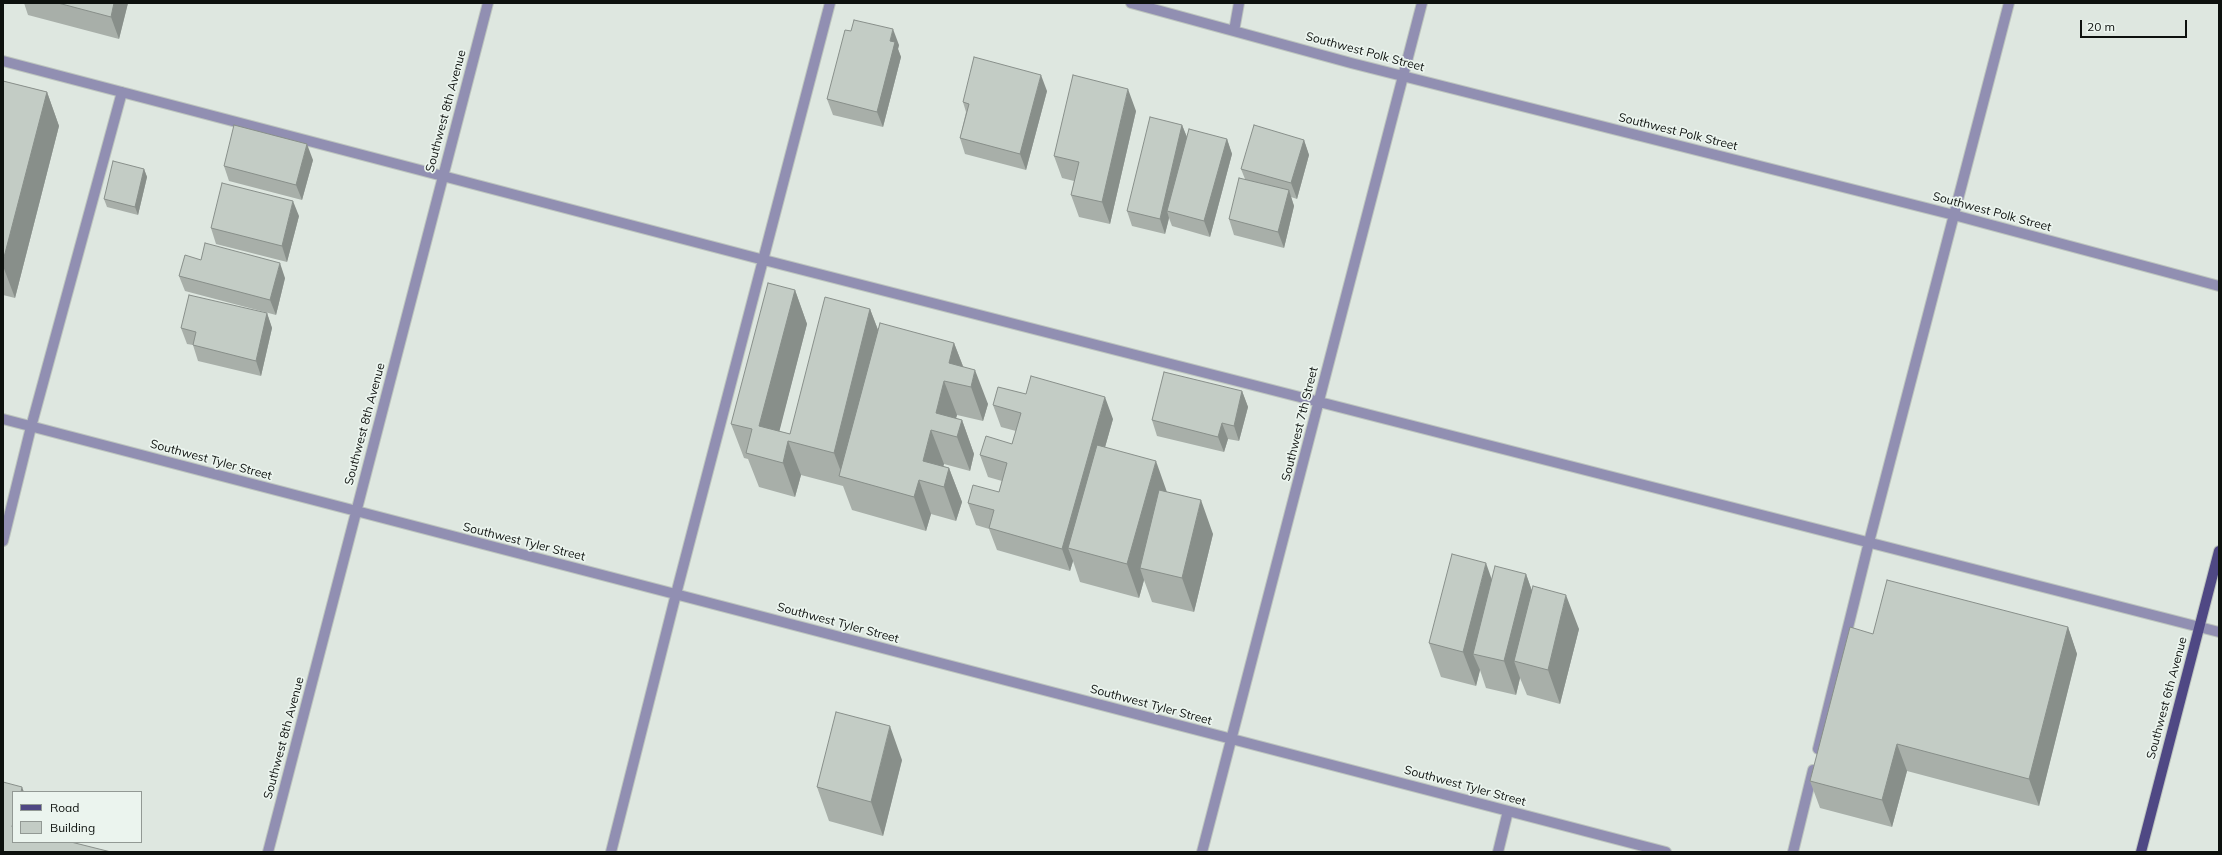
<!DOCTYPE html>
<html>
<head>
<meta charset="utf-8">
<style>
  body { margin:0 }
  #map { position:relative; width:2222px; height:855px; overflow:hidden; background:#dee7e0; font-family:Mulish,sans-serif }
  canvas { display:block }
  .frame { position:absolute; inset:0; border:4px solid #0d110e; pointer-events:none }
  .legend { position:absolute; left:12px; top:791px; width:130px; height:52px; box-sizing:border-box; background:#ebf4ee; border:1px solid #929994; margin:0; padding:5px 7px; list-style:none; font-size:12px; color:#0d110e }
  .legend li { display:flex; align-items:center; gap:8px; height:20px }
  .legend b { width:20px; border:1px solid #929994 }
  .scale { position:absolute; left:2080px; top:20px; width:107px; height:18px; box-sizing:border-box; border:2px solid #0d110e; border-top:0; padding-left:5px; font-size:12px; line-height:14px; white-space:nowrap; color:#0d110e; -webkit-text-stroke:3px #ebf4ee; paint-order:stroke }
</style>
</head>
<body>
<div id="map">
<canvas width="2222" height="855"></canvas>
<div class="frame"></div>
<ul class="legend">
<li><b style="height:5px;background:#4f4884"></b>Road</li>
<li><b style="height:11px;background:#c3ccc5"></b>Building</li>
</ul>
<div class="scale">20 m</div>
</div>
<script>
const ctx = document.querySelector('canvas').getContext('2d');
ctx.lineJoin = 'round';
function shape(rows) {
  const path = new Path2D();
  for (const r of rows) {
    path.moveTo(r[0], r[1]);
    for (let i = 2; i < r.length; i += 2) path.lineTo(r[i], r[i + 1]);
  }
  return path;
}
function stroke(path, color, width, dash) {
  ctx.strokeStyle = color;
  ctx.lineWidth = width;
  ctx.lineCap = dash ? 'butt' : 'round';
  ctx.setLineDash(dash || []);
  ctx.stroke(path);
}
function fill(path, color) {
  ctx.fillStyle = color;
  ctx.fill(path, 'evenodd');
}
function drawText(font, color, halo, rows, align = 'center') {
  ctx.font = font + ' Mulish,sans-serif';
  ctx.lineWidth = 3.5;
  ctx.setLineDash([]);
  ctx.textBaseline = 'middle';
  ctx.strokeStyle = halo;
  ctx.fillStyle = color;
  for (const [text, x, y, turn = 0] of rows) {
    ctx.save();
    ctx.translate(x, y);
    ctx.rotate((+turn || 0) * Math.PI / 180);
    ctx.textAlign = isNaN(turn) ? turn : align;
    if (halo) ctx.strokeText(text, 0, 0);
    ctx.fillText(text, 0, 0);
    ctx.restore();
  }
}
const minor = shape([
  [1131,3,1351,63,1954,215,2219,286],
  [1234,31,1239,3],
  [3,61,764,260,2219,632],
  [3,419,1666,852],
  [3,541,31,427,122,92],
  [1818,749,1869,542,2009,3],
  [268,852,488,3],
  [611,852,676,594,830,3],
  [1202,852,1422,3],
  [1498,852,1508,811],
  [1793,852,1813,770]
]);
const major = shape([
  [2141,852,2219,551]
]);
stroke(minor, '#bdc5be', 12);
stroke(major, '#bdc5be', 12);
stroke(minor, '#918fb2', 10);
stroke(major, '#4f4884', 10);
fill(shape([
  [24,3,128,3,119,39,28,15],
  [851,31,899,45,898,49,901,57,883,127,833,115,827,99],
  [3,81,47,92,59,126,15,298,3,295],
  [1047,91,1026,170,965,154,960,138,966,112,963,102],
  [1136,111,1110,224,1079,217,1071,195,1074,181,1062,178,1054,156],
  [1182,125,1187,137,1227,139,1232,154,1210,237,1172,226,1169,218,1165,234,1132,226,1127,211],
  [1304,140,1309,155,1297,199,1291,197,1294,206,1284,248,1234,235,1229,219,1245,179,1241,169],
  [313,160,302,200,229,181,224,166],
  [144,169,147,177,138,215,107,207,104,199],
  [299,216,287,262,216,244,211,228],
  [201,260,285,278,276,315,185,291,179,276],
  [795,290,807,324,779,431,790,434,870,309,878,330,954,343,963,366,988,404,983,421,957,415,956,418,962,420,974,454,970,471,944,464,943,466,949,468,962,502,956,521,931,514,926,531,852,510,843,486,801,475,795,497,759,487,748,459,744,458,731,424],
  [267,313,272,328,261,376,198,361,193,345,187,344,181,328],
  [1242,391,1248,407,1239,441,1228,439,1224,452,1157,436,1152,420],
  [993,405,1113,419,1105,447,1167,492,1213,534,1194,612,1152,602,1144,580,1139,598,1080,582,1073,561,1070,571,997,550,989,529,976,525,968,503,999,492,1002,481,988,477,980,455,1012,444,1016,431,1001,427],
  [1526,574,1532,591,1579,629,1560,704,1527,695,1520,678,1516,695,1486,688,1480,670,1476,686,1441,677,1429,643,1492,580],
  [2068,627,2077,654,2039,806,1907,771,1892,827,1820,808,1810,781,1873,634],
  [902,760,883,836,829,821,817,787]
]), '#a8afa9');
fill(shape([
  [114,3,128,3,119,39,111,17],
  [893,29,899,45,898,49,901,57,883,127,877,112,890,41],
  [1041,75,1047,91,1026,170,1020,154],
  [1128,89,1136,111,1110,224,1102,202],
  [47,92,59,126,15,298,3,266,3,261],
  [1182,125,1188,140,1167,211,1169,218,1165,234,1160,219],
  [1227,139,1232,154,1210,237,1204,221],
  [1304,140,1309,155,1297,199,1291,183],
  [307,144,313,160,302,200,296,185],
  [144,169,147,177,138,215,135,207],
  [1289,190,1294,206,1284,248,1278,232],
  [293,201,299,216,287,262,282,246],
  [280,263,285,278,276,315,270,300],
  [795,290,807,324,772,460,759,426],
  [870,309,883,343,843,477,834,453],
  [267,313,272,328,261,376,256,361],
  [954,343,967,377,949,363],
  [975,370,988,404,983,421,971,387],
  [944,381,957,415,951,436,936,413],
  [1242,391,1248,407,1239,441,1234,426],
  [1105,397,1113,419,1076,550,1068,548,1073,561,1070,571,1062,549],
  [962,420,974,454,970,471,957,437],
  [1222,423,1228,439,1224,452,1218,437],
  [931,430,944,464,938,485,923,461],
  [788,441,801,475,795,497,783,463],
  [1156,461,1168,495,1140,568,1144,580,1139,598,1127,564],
  [949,468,962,502,956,521,944,487],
  [919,480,931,514,926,531,914,497],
  [1201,500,1213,534,1194,612,1182,578],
  [1486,563,1498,597,1473,654,1480,670,1476,686,1463,652],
  [1526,574,1538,608,1514,661,1520,678,1516,695,1504,661],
  [1566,595,1579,629,1560,704,1548,670],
  [2068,627,2077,654,2039,806,2029,779],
  [890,726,902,760,883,836,871,802],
  [1897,744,1907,771,1892,827,1882,800],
  [22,787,24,792,21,792]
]), '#888f8a');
const building = shape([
  [58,3,114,3,111,17,58,3],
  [854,20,893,29,890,41,895,42,877,112,827,99,845,30,851,31,854,20],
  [974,57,1041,75,1020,154,960,138,969,104,963,102,974,57],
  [1073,75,1128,89,1102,202,1071,195,1079,162,1054,156,1073,75],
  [3,81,47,92,3,261,3,81],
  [1150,117,1182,125,1160,219,1127,211,1150,117],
  [234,125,307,144,296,185,224,166,234,125],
  [1254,125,1304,140,1291,183,1241,169,1254,125],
  [1189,129,1227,139,1204,221,1167,211,1189,129],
  [113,161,144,169,135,207,104,199,113,161],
  [1239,178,1289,190,1278,232,1229,219,1239,178],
  [222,183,293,201,282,246,211,228,222,183],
  [205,243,280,263,270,300,179,276,185,255,201,260,205,243],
  [768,283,795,290,759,426,790,434,825,297,870,309,834,453,788,441,783,463,746,453,752,429,731,424,768,283],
  [189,295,267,313,256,361,193,345,196,332,181,328,189,295],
  [880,323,954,343,949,363,975,370,971,387,944,381,936,413,962,420,957,437,931,430,923,461,949,468,944,487,919,480,914,497,839,476,880,323],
  [1164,372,1242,391,1234,426,1222,423,1218,437,1152,420,1164,372],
  [1031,376,1105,397,1062,549,989,528,994,510,968,503,973,485,999,492,1007,463,980,455,986,436,1012,444,1021,413,993,405,998,387,1026,394,1031,376],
  [1097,445,1156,461,1127,564,1068,548,1097,445],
  [1159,490,1201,500,1182,578,1140,568,1159,490],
  [1452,554,1486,563,1463,652,1429,643,1452,554],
  [1495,566,1526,574,1504,661,1473,654,1495,566],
  [1887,580,2068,627,2029,779,1897,744,1882,800,1810,781,1850,627,1873,634,1887,580],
  [1533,586,1566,595,1548,670,1514,661,1533,586],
  [836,712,890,726,871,802,817,787,836,712],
  [3,782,22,787,21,792,13,792,13,822,12,827,13,827,13,842,71,842,111,852,3,852,3,782]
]);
fill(building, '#c3ccc5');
stroke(building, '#888f8a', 1);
drawText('12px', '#0d110e', '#ebf4ee', [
  ["Southwest Polk Street",1365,52,15],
  ["Southwest 8th Avenue",446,111,-75],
  ["Southwest Polk Street",1678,132,14],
  ["Southwest Polk Street",1992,212,15],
  ["Southwest 8th Avenue",365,424,-75],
  ["Southwest 7th Street",1300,424,-76],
  ["Southwest Tyler Street",211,460,15],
  ["Southwest Tyler Street",524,542,14],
  ["Southwest Tyler Street",838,623,15],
  ["Southwest 6th Avenue",2167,698,-75],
  ["Southwest Tyler Street",1151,705,15],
  ["Southwest 8th Avenue",284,738,-75],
  ["Southwest Tyler Street",1465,786,15]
]);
</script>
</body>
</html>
